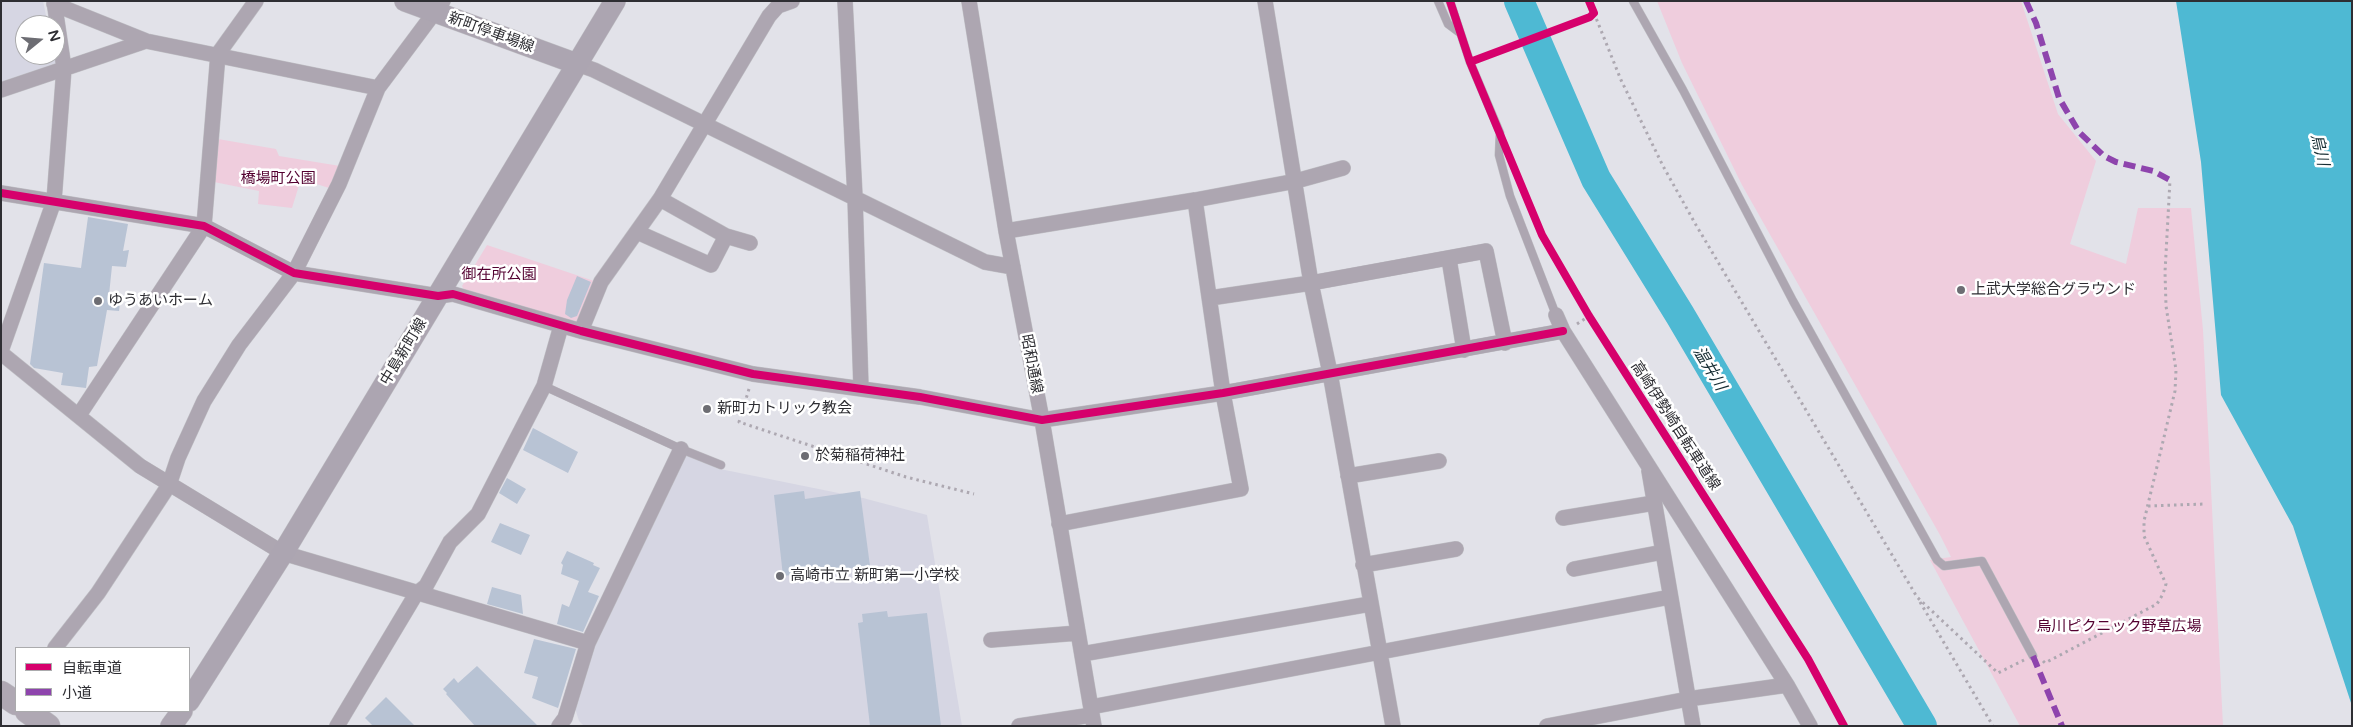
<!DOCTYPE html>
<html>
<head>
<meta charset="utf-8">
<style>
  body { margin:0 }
  #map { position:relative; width:2353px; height:727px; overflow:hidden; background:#e2e2e9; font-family:"Varela Round","Noto Sans JP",sans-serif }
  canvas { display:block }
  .frame { position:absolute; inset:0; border:2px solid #2e2e33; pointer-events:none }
  .legend { position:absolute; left:15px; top:647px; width:175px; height:65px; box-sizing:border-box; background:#fff; border:1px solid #ababad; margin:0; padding:6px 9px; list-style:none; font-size:15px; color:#2e2e33 }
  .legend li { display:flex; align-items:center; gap:10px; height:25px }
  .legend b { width:25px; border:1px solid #ababad }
  .north { position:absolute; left:15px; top:15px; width:50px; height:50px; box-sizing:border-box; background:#fff; border:1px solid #ababad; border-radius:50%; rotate:73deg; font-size:14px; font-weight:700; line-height:20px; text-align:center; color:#2e2e33 }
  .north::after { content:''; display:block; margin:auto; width:18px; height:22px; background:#6d6d73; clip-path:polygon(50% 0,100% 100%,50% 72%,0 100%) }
</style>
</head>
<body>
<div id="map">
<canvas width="2353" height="727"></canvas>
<div class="frame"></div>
<ul class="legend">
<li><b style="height:6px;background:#d6006c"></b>自転車道</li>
<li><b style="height:6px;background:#8e44ad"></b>小道</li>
</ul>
<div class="north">N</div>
</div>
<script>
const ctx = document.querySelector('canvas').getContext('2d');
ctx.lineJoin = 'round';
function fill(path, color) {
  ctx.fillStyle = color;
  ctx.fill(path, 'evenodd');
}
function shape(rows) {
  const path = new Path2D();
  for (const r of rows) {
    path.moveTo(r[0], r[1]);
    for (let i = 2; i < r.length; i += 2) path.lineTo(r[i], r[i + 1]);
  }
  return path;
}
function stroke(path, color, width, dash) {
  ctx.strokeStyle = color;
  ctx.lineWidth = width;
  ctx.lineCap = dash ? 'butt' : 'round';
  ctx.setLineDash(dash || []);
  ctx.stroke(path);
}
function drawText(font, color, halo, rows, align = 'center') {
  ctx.font = font + ' "Varela Round","Noto Sans JP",sans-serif';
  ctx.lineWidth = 5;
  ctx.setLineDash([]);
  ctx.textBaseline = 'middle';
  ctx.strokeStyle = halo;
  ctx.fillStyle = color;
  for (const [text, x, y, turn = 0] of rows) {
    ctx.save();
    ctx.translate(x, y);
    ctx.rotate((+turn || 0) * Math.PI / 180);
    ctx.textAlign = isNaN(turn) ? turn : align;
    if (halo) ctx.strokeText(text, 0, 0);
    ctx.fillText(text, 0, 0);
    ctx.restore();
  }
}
fill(shape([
  [1,1,43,1,48,25,25,25,25,55,54,55,56,67,1,84],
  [683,453,720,469,863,498,927,515,962,726,584,726,579,721,574,705,594,638]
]), '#d6d6e3');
fill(shape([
  [1657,1,2021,1,2058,114,2096,161,2070,244,2126,264,2138,208,2191,208,2203,330,2223,726,2020,726,1930,560,1951,557,1940,535,1742,185,1682,63],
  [218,139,276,149,279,156,340,166,329,188,301,179,292,208,258,204,259,191,214,182],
  [487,245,597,282,580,324,465,292,462,286]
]), '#efcddd');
fill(shape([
  [2176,1,2352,1,2352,706,2293,526,2221,395,2201,162]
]), '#4eb9d3');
stroke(shape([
  [1519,1,1596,179,1680,315,1922,726]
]), '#4eb9d3', 30);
fill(shape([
  [88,217,128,224,123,251,129,250,126,267,112,266,109,295,121,296,119,311,107,310,97,366,89,367,86,388,61,385,63,373,34,368,30,364,44,263,81,268],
  [577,276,591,282,577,316,571,318,565,314,567,300],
  [533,428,578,452,568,473,523,450],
  [507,478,526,489,517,504,499,493],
  [804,491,805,499,860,491,870,566,783,576,774,495],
  [500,523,530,535,521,555,491,542],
  [567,551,594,563,593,565,600,568,588,592,599,596,583,632,557,624,562,604,569,607,579,581,561,574,563,565,561,563],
  [492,587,521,595,523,614,487,604],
  [887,611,888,617,927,613,941,726,870,726,858,623,863,622,862,614],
  [534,639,576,649,558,708,532,698,538,677,524,673],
  [477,666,538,726,475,726,446,694,447,693,443,689,454,678,458,683],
  [386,697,415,726,373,726,365,718]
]), '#b8c3d4');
const service = shape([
  [1438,1,1448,24,1460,33],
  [1450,1,1470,62,1500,133,1499,155,1510,196,1556,315],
  [1633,1,1683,90,1793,301,1937,560,1944,566,1982,561,2033,656],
  [544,386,681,449,721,465]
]);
const minor = shape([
  [845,1,855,197,861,388],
  [969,1,1006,231,1042,420,1094,726],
  [1265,1,1311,283,1330,373,1393,726],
  [54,4,146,41,378,88],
  [577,64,594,70,985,262,1013,267],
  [1,90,146,41],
  [1,193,204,226,294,273,438,296,453,294,581,331,753,374,920,397,1042,420,1223,393,1563,331],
  [660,199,726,236,750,243],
  [1006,231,1195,200,1296,181,1343,168],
  [637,232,711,265,726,236],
  [1449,259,1464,350],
  [1210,298,1311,283,1486,251,1505,343],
  [1556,315,1563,331,1787,685,1810,726],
  [581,331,601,282,660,199,769,16,778,6,792,1],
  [1,351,54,201,64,68,54,1],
  [1,353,140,466,283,553,588,643],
  [79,415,204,226,218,54,256,1],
  [1649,471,1693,726],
  [1348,476,1439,461],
  [1563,518,1654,503],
  [1059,524,1241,489,1223,393,1195,200],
  [1363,565,1456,549],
  [1574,569,1663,552],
  [991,640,1078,633],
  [55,648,98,593,169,485,178,458,204,401,239,345,294,273,339,184,378,88,443,1],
  [1082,654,1370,604],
  [1091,707,1670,597],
  [337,726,416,594,426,586,450,542,478,514,544,386,561,326],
  [559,726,565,718,588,643,681,449],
  [1019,726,1092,715],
  [1547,726,1688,699,1787,685]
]);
const secondary = shape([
  [405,1,577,64],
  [189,701,283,553,615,1],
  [171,726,182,711]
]);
const primary = shape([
  [1,693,16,703],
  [27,711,48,726]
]);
stroke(service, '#bfbfc4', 9);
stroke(minor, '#bfbfc4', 16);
stroke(secondary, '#bfbfc4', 22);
stroke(primary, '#bfbfc4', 25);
stroke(shape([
  [1594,13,1621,80,1663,166,1696,225,1917,597,1998,673,2024,660],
  [1577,324,1589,316],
  [749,389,739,422,906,477,974,494],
  [2148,506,2204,504],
  [1920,602,1993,726],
  [2043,661,2045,663,2157,604,2163,594,2166,584,2144,536,2144,521,2175,391,2176,370,2166,306,2165,272,2170,180]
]), '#ada8b1', 3, [2.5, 4]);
stroke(service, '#ada6b1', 8);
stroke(minor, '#ada6b1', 15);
stroke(secondary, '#aca5b1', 21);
stroke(primary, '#afa8b3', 24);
stroke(shape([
  [2026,1,2036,23,2059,98,2079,132,2104,156,2116,162,2153,171,2170,180],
  [2033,656,2062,726]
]), '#8e44ad', 6, [12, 6]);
stroke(shape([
  [1450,1,1470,62,1542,235,1589,316,1808,659,1844,726],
  [1470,62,1590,17,1594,13,1589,1],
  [1,193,204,226,294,273,438,296,453,294,581,331,753,374,920,397,1042,420,1223,393,1563,331]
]), '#d6006c', 8);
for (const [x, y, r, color] of [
  [1961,290,5,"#6d6d73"],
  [98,301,5,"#6d6d73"],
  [707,409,5,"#6d6d73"],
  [805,456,5,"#6d6d73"],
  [780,576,5,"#6d6d73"]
]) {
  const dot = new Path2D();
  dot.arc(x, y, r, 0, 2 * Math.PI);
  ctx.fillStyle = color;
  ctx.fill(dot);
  stroke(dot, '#fff', 2);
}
drawText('15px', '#2e2e33', '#fff', [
  ["新町停車場線",491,33,20],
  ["中島新町線",404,352,-59],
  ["昭和通線",1031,364,79],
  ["高崎伊勢崎自転車道線",1675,426,57]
]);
drawText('15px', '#530030', '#fff', [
  ["橋場町公園",278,179],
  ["御在所公園",499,275],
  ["烏川ピクニック野草広場",2119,627]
]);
drawText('15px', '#2e2e33', '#fff', [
  ["上武大学総合グラウンド",1971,290],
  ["ゆうあいホーム",108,301],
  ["新町カトリック教会",717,409],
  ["於菊稲荷神社",815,456],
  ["高崎市立 新町第一小学校",790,576]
], 'left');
drawText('italic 16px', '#172d33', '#fff', [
  ["烏川",2319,150,77],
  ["温井川",1709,369,59]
]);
</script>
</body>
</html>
